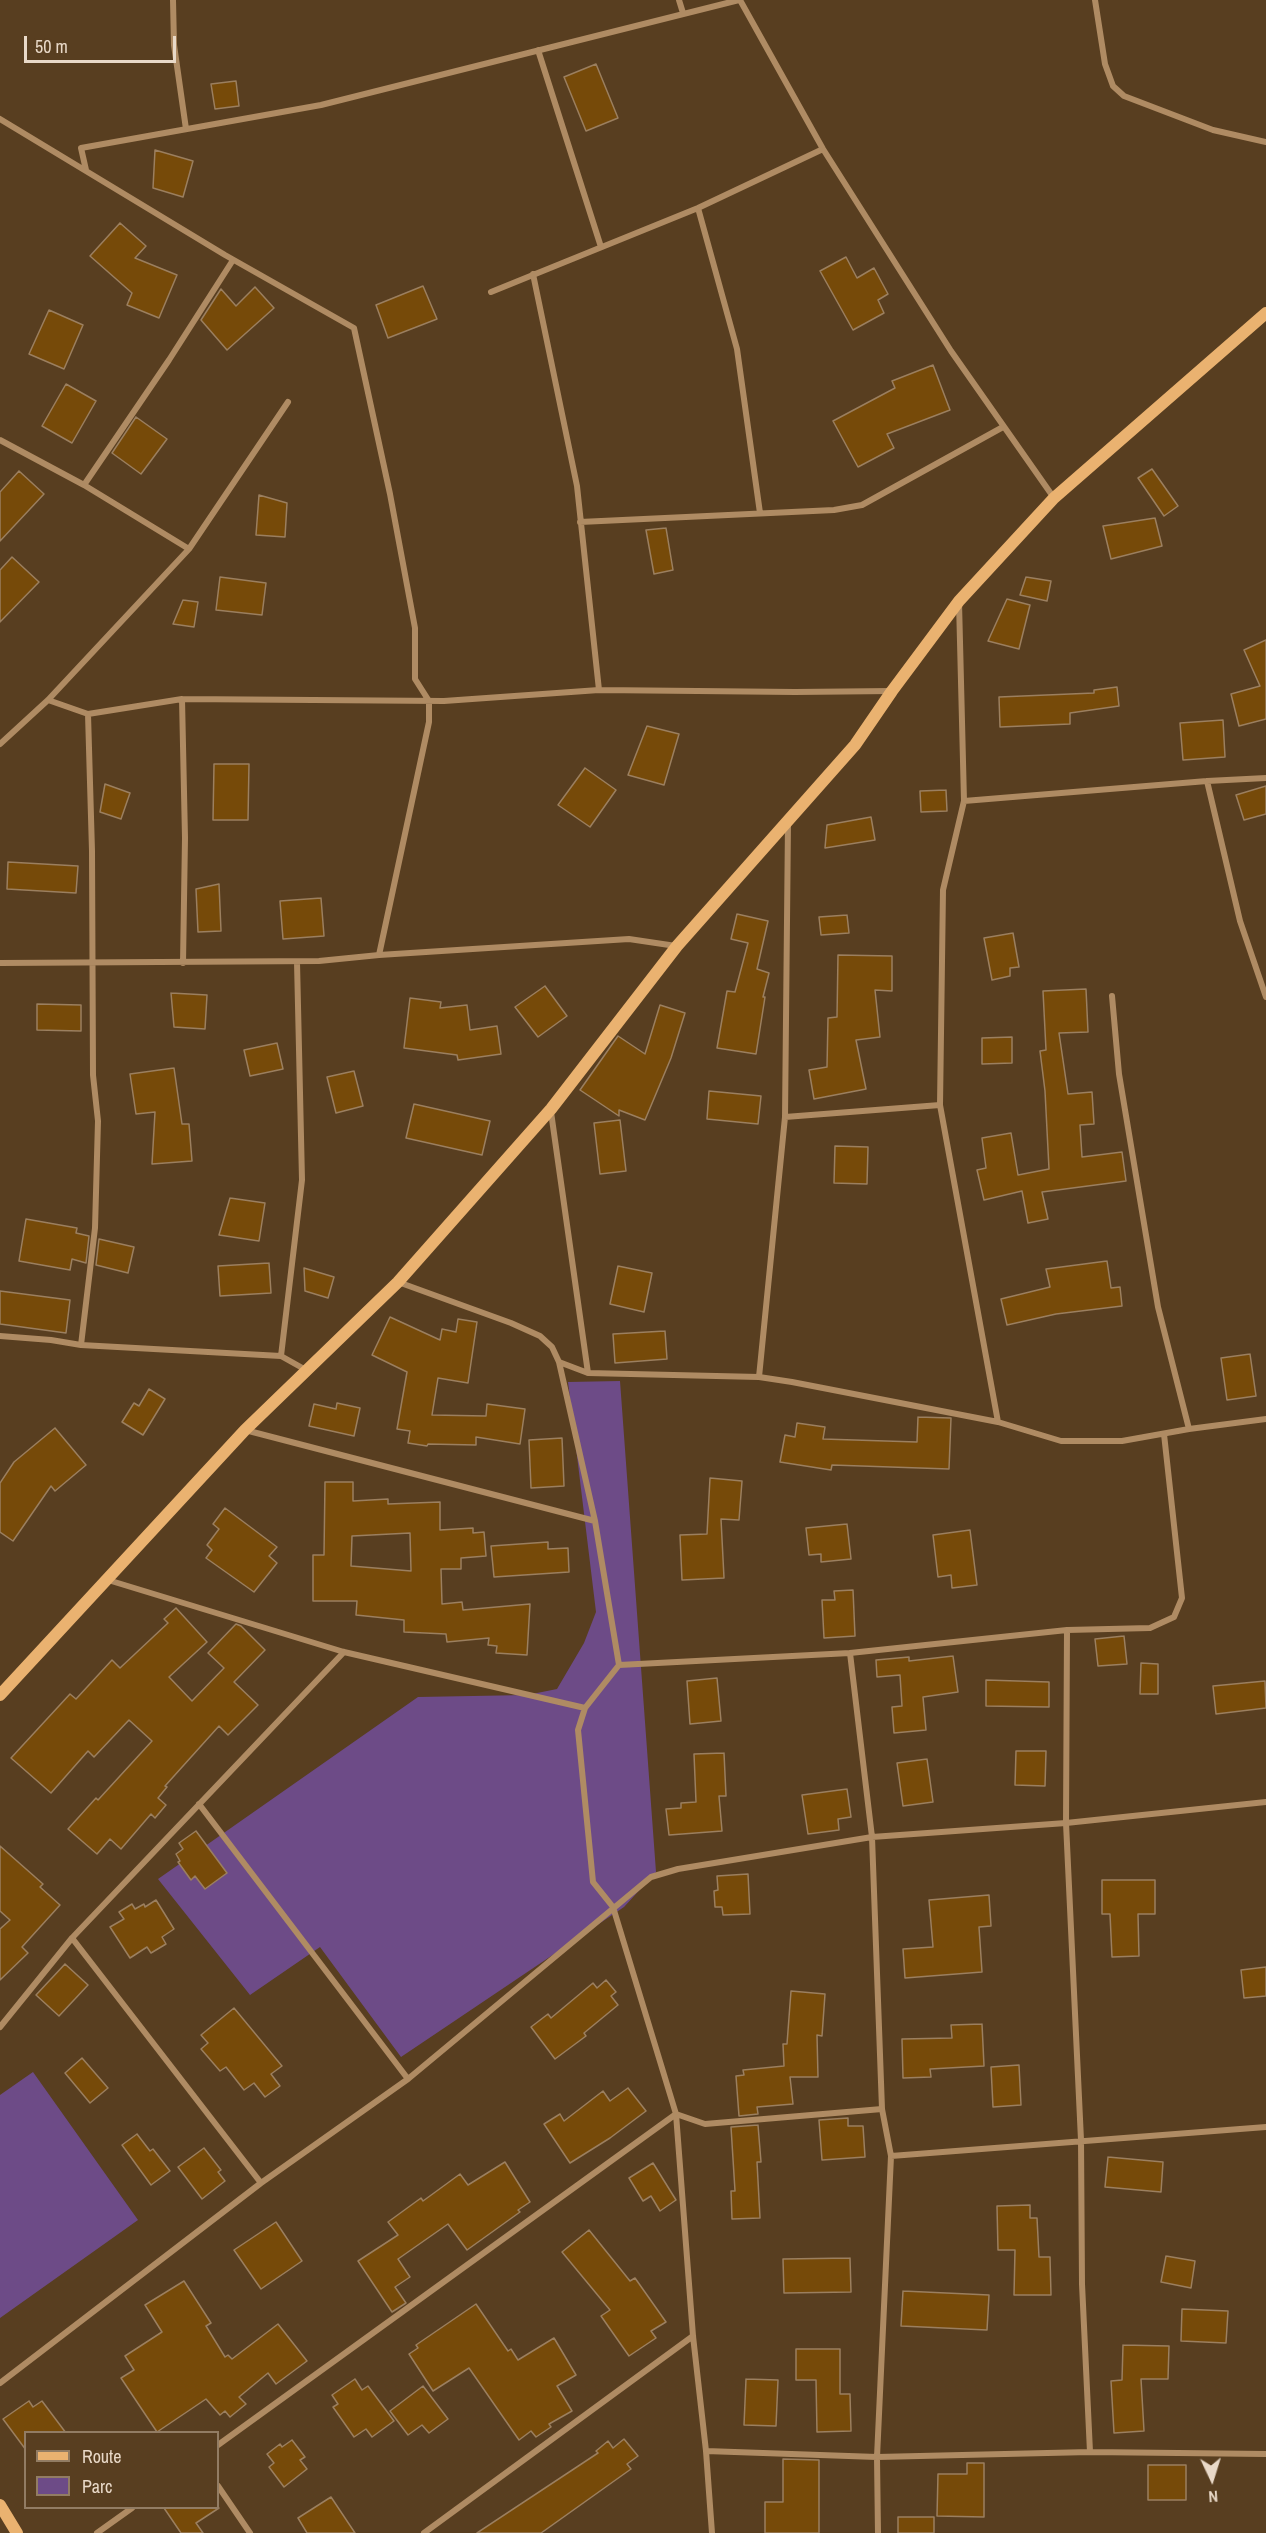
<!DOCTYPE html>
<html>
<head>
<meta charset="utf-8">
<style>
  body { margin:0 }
  #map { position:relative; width:1266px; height:2533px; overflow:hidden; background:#583e20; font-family:"Archivo Narrow",sans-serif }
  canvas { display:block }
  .legend { position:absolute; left:24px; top:2431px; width:195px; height:78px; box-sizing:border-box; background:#583e20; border:2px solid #927c63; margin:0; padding:8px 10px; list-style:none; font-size:18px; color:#e9d9c8 }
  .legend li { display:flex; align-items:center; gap:12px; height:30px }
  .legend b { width:30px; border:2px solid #927c63 }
  .north { position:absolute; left:1182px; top:2449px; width:60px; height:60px; -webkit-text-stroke:4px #583e20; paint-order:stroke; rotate:176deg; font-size:16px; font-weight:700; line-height:24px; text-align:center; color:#e9d9c8 }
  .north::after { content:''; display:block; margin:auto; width:21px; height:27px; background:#e9d9c8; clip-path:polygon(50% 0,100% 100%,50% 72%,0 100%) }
  .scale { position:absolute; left:24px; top:36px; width:152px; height:27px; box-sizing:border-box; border:3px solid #e9d9c8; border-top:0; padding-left:8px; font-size:18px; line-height:21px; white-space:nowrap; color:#e9d9c8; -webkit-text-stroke:4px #583e20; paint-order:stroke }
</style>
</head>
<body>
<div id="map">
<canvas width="1266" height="2533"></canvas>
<ul class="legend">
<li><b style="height:8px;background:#eab270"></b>Route</li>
<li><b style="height:16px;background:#6d4b87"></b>Parc</li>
</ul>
<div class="north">N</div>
<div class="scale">50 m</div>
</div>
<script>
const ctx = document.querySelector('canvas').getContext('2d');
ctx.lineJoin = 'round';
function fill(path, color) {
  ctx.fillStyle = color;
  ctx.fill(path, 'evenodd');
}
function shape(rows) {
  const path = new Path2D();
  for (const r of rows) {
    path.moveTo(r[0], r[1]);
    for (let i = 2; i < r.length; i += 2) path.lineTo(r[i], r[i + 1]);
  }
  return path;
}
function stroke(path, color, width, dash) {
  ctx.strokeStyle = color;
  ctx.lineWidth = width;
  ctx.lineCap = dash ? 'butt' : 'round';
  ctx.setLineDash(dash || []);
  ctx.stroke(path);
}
fill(shape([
  [620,1381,656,1872,624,1907,401,2057,320,1947,250,1995,158,1879,418,1697,527,1695,557,1689,584,1643,596,1612,568,1382],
  [33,2072,138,2220,0,2318,0,2095]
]), '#6d4b87');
const building = shape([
  [596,64,618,118,586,131,564,77,596,64],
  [236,81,239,106,215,109,211,84,236,81],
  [155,150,193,161,183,197,153,188,155,150],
  [120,223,146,246,135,258,177,275,159,318,127,305,132,293,90,256,120,223],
  [846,257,857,278,874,268,888,294,878,300,884,313,853,330,820,271,846,257],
  [423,286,437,319,388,338,376,305,423,286],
  [255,287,274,308,227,350,201,320,221,289,236,306,255,287],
  [49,310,83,325,64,369,29,354,49,310],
  [933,365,950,410,887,434,894,448,858,467,833,421,895,388,892,381,933,365],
  [66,384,96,401,72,443,42,426,66,384],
  [136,417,167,439,141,474,112,453,136,417],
  [1152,469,1178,506,1164,516,1138,478,1152,469],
  [19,471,44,494,0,541,0,492,19,471],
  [259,495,287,503,285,537,256,535,259,495],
  [1155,518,1162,546,1111,559,1103,526,1155,518],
  [666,528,673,570,654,574,646,530,666,528],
  [12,557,39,582,0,622,0,570,12,557],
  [220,577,266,583,262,615,216,610,220,577],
  [1026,577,1051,581,1047,601,1020,595,1026,577],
  [1007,599,1030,605,1019,649,988,641,1007,599],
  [183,600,198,602,194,627,173,624,183,600],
  [1266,640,1266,719,1239,726,1231,694,1260,686,1244,650,1266,640],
  [1117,687,1119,706,1070,713,1070,724,1000,727,999,697,1094,693,1094,690,1117,687],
  [1223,720,1225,757,1183,760,1180,723,1223,720],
  [647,726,679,734,664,785,628,775,647,726],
  [214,764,249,764,248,820,213,820,214,764],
  [585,768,616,790,590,827,558,805,585,768],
  [105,784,130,793,121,819,100,812,105,784],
  [1266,786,1266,814,1244,820,1236,795,1266,786],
  [946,790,947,811,921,812,920,791,946,790],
  [871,817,875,840,825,848,827,825,871,817],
  [8,862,78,866,76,893,7,889,8,862],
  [219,884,221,931,198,932,196,889,219,884],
  [321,898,324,936,283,939,280,901,321,898],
  [737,914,768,921,757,969,769,973,763,997,765,997,756,1054,717,1048,727,991,735,992,748,943,731,939,737,914],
  [847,915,849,933,821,935,819,917,847,915],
  [1013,933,1019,967,1010,968,1010,976,992,980,984,938,1013,933],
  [838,955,892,956,892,991,875,990,880,1037,856,1040,866,1089,814,1099,809,1070,827,1067,828,1018,837,1017,838,955],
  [545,986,567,1016,538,1037,515,1007,545,986],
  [1086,989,1088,1032,1059,1033,1068,1094,1092,1092,1094,1124,1080,1125,1082,1157,1122,1152,1126,1181,1042,1192,1048,1219,1028,1223,1022,1191,984,1200,977,1170,986,1168,982,1138,1011,1133,1018,1175,1049,1169,1045,1091,1040,1051,1046,1050,1043,991,1086,989],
  [171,993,207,995,205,1029,174,1027,171,993],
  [410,998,441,1002,440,1008,467,1005,470,1030,497,1026,501,1054,458,1060,457,1055,404,1048,410,998],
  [37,1004,81,1005,81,1031,37,1030,37,1004],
  [660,1005,685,1013,671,1058,645,1120,619,1110,619,1116,580,1090,618,1036,645,1054,660,1005],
  [1012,1037,1012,1063,982,1064,982,1038,1012,1037],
  [277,1043,283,1069,250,1076,244,1050,277,1043],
  [174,1068,182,1124,189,1124,192,1161,152,1164,155,1112,136,1114,130,1074,174,1068],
  [354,1071,363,1106,336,1113,327,1077,354,1071],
  [709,1091,761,1096,758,1124,707,1119,709,1091],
  [414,1104,490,1121,482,1155,406,1138,414,1104],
  [620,1120,626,1171,600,1174,594,1123,620,1120],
  [835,1146,868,1147,867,1184,834,1183,835,1146],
  [230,1198,265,1203,259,1241,219,1235,230,1198],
  [26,1219,77,1228,76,1233,89,1236,86,1263,72,1259,70,1270,19,1261,26,1219],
  [99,1239,134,1247,128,1273,96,1265,99,1239],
  [1107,1261,1111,1288,1120,1287,1122,1306,1056,1314,1007,1325,1001,1299,1050,1287,1046,1269,1107,1261],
  [269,1263,271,1293,220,1296,218,1266,269,1263],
  [618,1266,652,1273,644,1312,610,1304,618,1266],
  [304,1268,334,1277,328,1298,305,1291,304,1268],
  [0,1291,70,1300,66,1333,0,1324,0,1291],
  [390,1317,440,1340,442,1329,456,1332,458,1319,477,1322,468,1383,438,1378,432,1415,486,1416,487,1404,525,1409,520,1444,476,1437,476,1445,428,1444,427,1446,408,1443,410,1431,397,1429,407,1372,372,1355,390,1317],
  [665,1331,667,1359,615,1363,613,1334,665,1331],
  [1250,1354,1256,1396,1227,1400,1221,1358,1250,1354],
  [149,1389,165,1399,143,1435,122,1422,134,1403,139,1406,149,1389],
  [337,1403,360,1408,354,1436,309,1426,314,1404,336,1409,337,1403],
  [918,1417,951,1418,949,1469,832,1465,831,1470,780,1462,785,1435,795,1437,797,1423,825,1427,823,1439,917,1442,918,1417],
  [55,1428,86,1465,55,1491,51,1486,13,1541,0,1532,0,1483,14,1462,55,1428],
  [562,1438,564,1486,531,1488,529,1440,562,1438],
  [710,1478,742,1481,739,1520,721,1519,724,1578,682,1580,680,1535,707,1534,710,1478],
  [325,1482,353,1482,353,1501,388,1499,388,1504,440,1502,440,1530,473,1528,473,1533,484,1532,486,1556,461,1558,461,1569,441,1569,442,1604,462,1602,463,1610,530,1604,527,1655,496,1653,497,1646,488,1645,489,1638,447,1642,446,1634,404,1632,404,1620,356,1615,357,1601,313,1601,313,1555,324,1555,325,1482],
  [410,1533,411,1571,351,1566,352,1536,410,1533],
  [225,1508,277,1547,269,1556,277,1563,254,1592,206,1558,212,1550,207,1545,219,1529,213,1524,225,1508],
  [847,1524,851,1559,821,1562,821,1554,809,1555,806,1528,847,1524],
  [970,1530,977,1585,952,1588,951,1575,938,1577,933,1535,970,1530],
  [548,1542,548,1549,568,1548,569,1572,494,1577,491,1546,548,1542],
  [853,1590,855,1636,824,1638,822,1600,835,1600,834,1591,853,1590],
  [176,1608,207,1642,169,1677,192,1701,224,1668,208,1653,236,1624,241,1626,265,1650,234,1682,258,1705,228,1735,219,1726,165,1786,167,1787,158,1798,166,1805,155,1818,151,1814,121,1849,110,1839,97,1854,68,1829,96,1798,98,1800,152,1741,129,1720,94,1757,88,1751,51,1793,11,1758,70,1694,76,1699,112,1660,120,1668,168,1623,164,1619,176,1608],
  [1124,1636,1127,1664,1098,1666,1095,1639,1124,1636],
  [953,1656,958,1692,923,1697,926,1730,894,1733,892,1707,902,1706,900,1675,877,1677,876,1660,909,1657,909,1661,953,1656],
  [1141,1663,1158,1664,1158,1694,1140,1694,1141,1663],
  [717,1678,721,1721,690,1724,687,1681,717,1678],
  [986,1680,1049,1682,1049,1707,986,1706,986,1680],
  [1265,1681,1266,1708,1216,1714,1213,1686,1265,1681],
  [1016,1751,1046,1751,1045,1786,1015,1785,1016,1751],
  [724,1753,726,1796,719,1796,722,1831,669,1835,666,1809,681,1808,681,1803,696,1802,694,1754,724,1753],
  [927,1759,933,1802,903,1806,897,1763,927,1759],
  [847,1789,851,1817,838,1819,839,1830,808,1834,802,1795,847,1789],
  [196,1831,227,1873,205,1889,195,1876,191,1880,178,1862,180,1861,176,1854,183,1849,179,1843,196,1831],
  [0,1846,43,1884,40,1887,60,1905,22,1947,28,1953,0,1980,0,1929,10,1920,0,1911,0,1846],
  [748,1874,750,1914,723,1915,722,1907,715,1907,714,1891,718,1890,717,1876,748,1874],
  [1102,1880,1155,1880,1155,1914,1138,1914,1139,1956,1112,1957,1110,1914,1102,1914,1102,1880],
  [989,1895,991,1926,979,1927,982,1972,905,1978,903,1949,933,1947,929,1900,989,1895],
  [156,1900,174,1929,162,1937,166,1944,151,1953,147,1947,130,1958,110,1927,124,1919,119,1912,132,1904,135,1909,144,1904,145,1907,156,1900],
  [65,1964,88,1985,59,2016,36,1995,65,1964],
  [1266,1967,1266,1996,1244,1998,1241,1970,1266,1967],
  [606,1980,616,1992,611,1996,618,2005,584,2033,586,2036,555,2059,531,2027,548,2014,551,2018,593,1983,597,1988,606,1980],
  [791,1991,825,1994,822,2036,817,2035,818,2077,790,2077,793,2104,757,2107,758,2114,739,2116,736,2076,744,2075,743,2070,784,2066,783,2044,787,2044,791,1991],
  [234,2008,282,2066,271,2074,280,2086,265,2097,254,2083,244,2090,226,2067,220,2071,201,2049,208,2043,201,2035,234,2008],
  [982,2024,984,2066,930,2069,931,2077,903,2078,902,2039,952,2038,951,2025,982,2024],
  [82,2058,108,2088,90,2103,65,2073,82,2058],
  [1019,2065,1021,2105,993,2107,991,2067,1019,2065],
  [628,2088,646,2111,610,2138,570,2163,544,2124,560,2114,564,2121,603,2091,610,2101,628,2088],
  [848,2118,848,2126,863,2126,865,2157,822,2160,819,2120,848,2118],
  [758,2125,761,2162,757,2162,760,2218,732,2219,731,2191,735,2191,731,2127,758,2125],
  [137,2134,150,2151,153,2149,170,2171,151,2185,122,2145,137,2134],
  [204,2148,221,2170,218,2172,225,2181,202,2199,178,2167,204,2148],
  [1108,2157,1163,2162,1161,2192,1105,2187,1108,2157],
  [505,2162,530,2202,518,2210,520,2212,467,2250,448,2224,398,2259,410,2277,395,2287,406,2303,392,2312,358,2261,398,2235,388,2222,421,2198,423,2201,460,2174,468,2185,505,2162],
  [653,2163,676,2200,660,2211,651,2196,643,2201,629,2178,653,2163],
  [1030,2205,1030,2218,1037,2218,1039,2257,1050,2257,1051,2295,1014,2295,1015,2250,998,2250,997,2206,1030,2205],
  [276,2222,302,2261,261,2289,234,2250,276,2222],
  [589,2230,630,2281,635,2278,666,2322,651,2331,656,2338,629,2356,601,2316,610,2310,562,2252,589,2230],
  [1166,2256,1195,2261,1191,2288,1161,2282,1166,2256],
  [850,2258,851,2292,784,2293,783,2259,850,2258],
  [184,2281,211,2323,206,2326,225,2357,228,2355,232,2359,278,2324,307,2361,276,2384,268,2373,239,2397,246,2404,230,2417,225,2411,220,2415,206,2399,157,2432,121,2378,134,2370,125,2356,162,2332,145,2305,184,2281],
  [903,2291,989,2295,987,2330,901,2326,903,2291],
  [476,2304,508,2351,511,2349,518,2360,554,2338,576,2375,557,2386,572,2411,549,2424,551,2427,536,2437,531,2431,519,2440,469,2368,433,2391,409,2354,418,2348,416,2345,476,2304],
  [1182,2309,1228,2311,1226,2343,1181,2341,1182,2309],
  [1123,2345,1169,2346,1168,2379,1141,2379,1144,2431,1114,2433,1111,2381,1122,2380,1123,2345],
  [796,2349,840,2349,840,2394,850,2394,851,2431,817,2432,816,2380,796,2380,796,2349],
  [355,2379,362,2390,368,2386,394,2421,372,2437,366,2429,354,2437,333,2407,338,2404,332,2395,355,2379],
  [746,2379,778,2380,776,2426,744,2425,746,2379],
  [423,2386,448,2419,429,2433,422,2425,408,2435,390,2411,423,2386],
  [29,2401,33,2407,42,2401,66,2433,26,2433,26,2450,3,2419,29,2401],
  [624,2439,638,2456,627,2464,631,2469,541,2533,477,2533,598,2453,596,2451,608,2441,613,2448,624,2439],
  [292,2440,305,2457,300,2460,307,2469,284,2487,269,2467,274,2463,267,2454,280,2444,282,2447,292,2440],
  [783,2459,819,2460,819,2533,765,2533,765,2502,783,2502,783,2459],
  [967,2463,984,2463,984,2517,937,2516,938,2474,967,2474,967,2463],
  [1148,2465,1186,2465,1186,2500,1148,2500,1148,2465],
  [331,2497,355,2533,307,2533,298,2518,331,2497],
  [164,2508,219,2508,196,2523,203,2533,181,2533,164,2508],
  [898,2517,934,2517,934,2533,898,2533,898,2517]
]);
fill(building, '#764a09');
stroke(building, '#9b7f5f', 1.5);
stroke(shape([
  [173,0,174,45,186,129],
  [679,0,683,13],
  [740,0,823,149,951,351,1054,498],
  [1095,0,1105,64,1113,86,1124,96,1213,130,1266,142],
  [538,50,601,247],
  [0,119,225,255,354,328,390,494,415,628,415,679,429,701,429,722,379,955],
  [86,170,81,148,321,105,739,0],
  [698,208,737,349,760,513],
  [533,274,577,486,599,690],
  [491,292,698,208,823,149],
  [0,440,84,485,189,549,48,700,0,744],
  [84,485,169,360,233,260],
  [580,522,834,510,862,505,1003,427],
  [189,549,288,402],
  [959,602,964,801,943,890,940,1105,998,1422],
  [182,699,444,701,599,690,795,692,892,691],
  [48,700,88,714,92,851,93,1075,98,1121,95,1228,81,1345],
  [88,714,182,699,185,838,183,963],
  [1207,781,1240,921,1266,997],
  [964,801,1207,781,1266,778],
  [788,823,785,1117,940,1105],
  [297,962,302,1180,281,1356,306,1370],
  [0,963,319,961,379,955,629,939,676,946],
  [1112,996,1119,1074,1158,1307,1189,1429],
  [551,1112,588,1373],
  [398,1282,511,1323,540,1336,552,1347,559,1362,588,1373,759,1377,792,1382,998,1422,1061,1441,1122,1441,1189,1429,1266,1419],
  [0,1336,51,1340,81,1345,281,1356],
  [559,1362,595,1521,619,1665],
  [759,1377,785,1117],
  [245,1430,595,1521],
  [108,1580,344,1652,585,1708],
  [1067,1630,1066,1823,1081,2140,1082,2284,1090,2452],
  [850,1653,872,1837,882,2109,891,2156,877,2457,878,2533],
  [199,1804,408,2079],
  [72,1938,261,2183],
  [0,2027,72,1938,344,1652],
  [891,2156,1266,2127],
  [0,2383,261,2183,408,2079,651,1877,678,1869,872,1837,1066,1823,1266,1802],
  [218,2445,676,2114,705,2124,882,2109],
  [706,2451,877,2457,1090,2452,1266,2454],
  [218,2486,250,2533],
  [97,2533,132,2508],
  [424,2533,693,2336],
  [712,2533,706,2451,693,2336,676,2114,613,1907,593,1882,578,1730,585,1708,619,1665,850,1653,1067,1630,1150,1628,1174,1617,1182,1598,1164,1434]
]), '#af8b63', 6);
stroke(shape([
  [0,1695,245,1430,398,1282,551,1109,677,946,855,745,892,691,959,601,1054,498,1266,313],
  [0,2505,17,2533]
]), '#eab270', 12);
</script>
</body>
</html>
